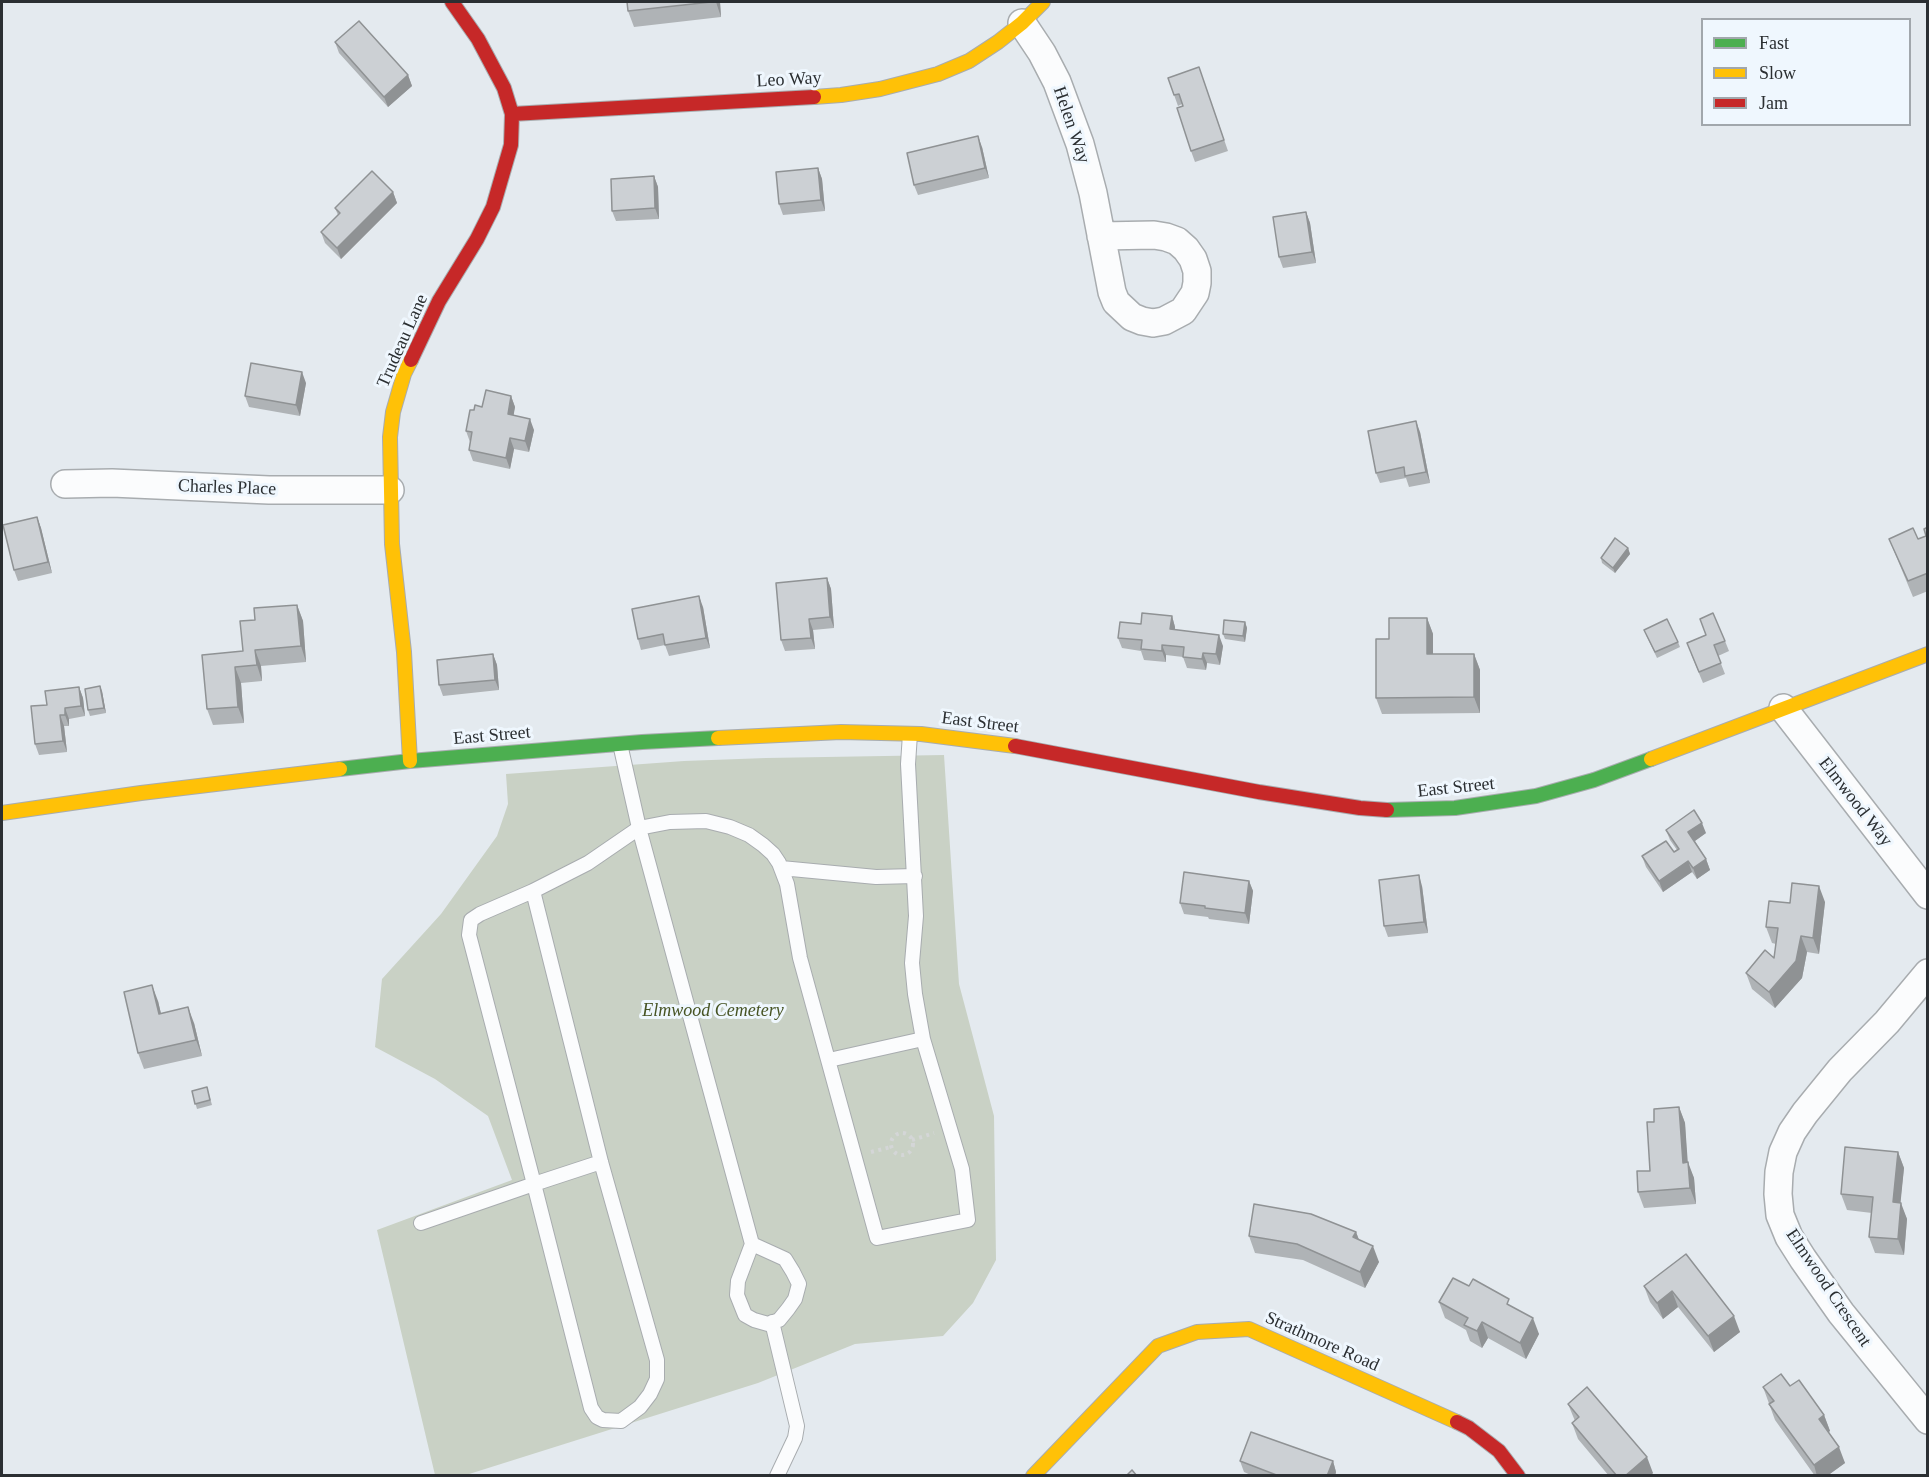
<!DOCTYPE html>
<html>
<head>
<meta charset="utf-8">
<style>
  body { margin:0 }
  #map { position:relative; width:1929px; height:1477px; overflow:hidden; background:#e4eaef; font-family:"Times New Roman",serif }
  canvas { display:block }
  .frame { position:absolute; inset:0; border:3px solid #2b2f32; pointer-events:none }
  .legend { position:absolute; left:1701px; top:18px; width:210px; height:108px; box-sizing:border-box; background:#eff7fe; border:2px solid #a1a7ac; margin:0; padding:8px 10px; list-style:none; font-size:18px; color:#2b2f32 }
  .legend li { display:flex; align-items:center; gap:12px; height:30px }
  .legend b { width:30px; border:2px solid #a1a7ac }
</style>
</head>
<body>
<div id="map">
<canvas width="1929" height="1477"></canvas>
<div class="frame"></div>
<ul class="legend">
<li><b style="height:8px;background:#4caf50"></b>Fast</li>
<li><b style="height:8px;background:#ffc107"></b>Slow</li>
<li><b style="height:8px;background:#c62828"></b>Jam</li>
</ul>
</div>
<script>
const ctx = document.querySelector('canvas').getContext('2d');
ctx.lineJoin = 'round';
function fill(path, color) {
  ctx.fillStyle = color;
  ctx.fill(path, 'evenodd');
}
function shape(rows) {
  const path = new Path2D();
  for (const r of rows) {
    if (r.length === 3) {
      path.moveTo(r[0] + r[2], r[1]);
      path.arc(r[0], r[1], r[2], 0, 2 * Math.PI);
      continue;
    }
    path.moveTo(r[0], r[1]);
    for (let i = 2; i < r.length; i += 2) path.lineTo(r[i], r[i + 1]);
  }
  return path;
}
function stroke(path, color, width, dash) {
  ctx.strokeStyle = color;
  ctx.lineWidth = width;
  ctx.lineCap = dash ? 'butt' : 'round';
  ctx.setLineDash(dash || []);
  ctx.stroke(path);
}
function drawText(font, color, halo, rows, align = 'center') {
  ctx.font = font + ' "Times New Roman",serif';
  ctx.lineWidth = 6;
  ctx.setLineDash([]);
  ctx.textBaseline = 'middle';
  ctx.strokeStyle = halo;
  ctx.fillStyle = color;
  for (const [text, x, y, turn = 0] of rows) {
    ctx.save();
    ctx.translate(x, y);
    ctx.rotate((+turn || 0) * Math.PI / 180);
    ctx.textAlign = isNaN(turn) ? turn : align;
    if (halo) ctx.strokeText(text, 0, 0);
    ctx.fillText(text, 0, 0);
    ctx.restore();
  }
}
fill(shape([
  [944,755,959,984,994,1116,996,1260,973,1303,943,1336,855,1344,758,1383,466,1475,435,1475,377,1230,512,1180,488,1116,435,1079,375,1047,382,979,441,914,497,836,508,804,506,774,684,761,766,758]
]), '#c9d1c5');
const lane = shape([
  [620,744,639,828,670,822,706,821,730,827,749,835,763,845,773,854,779,863,787,884,800,958,877,1238,968,1220,962,1169,923,1039,915,994,912,963,916,916,908,764,910,734],
  [781,868,876,877,915,876],
  [533,891,601,1162,657,1360,657,1379,650,1394,640,1407,621,1421,603,1420,597,1417,591,1408,534,1184,601,1162],
  [829,1060,923,1039],
  [421,1223,534,1184,469,935,471,920,480,914,533,891,588,863,639,828,752,1244,738,1281,737,1295,745,1315,754,1320,768,1324,779,1320,788,1309,795,1299,799,1284,793,1272,785,1259,752,1244],
  [772,1322,797,1426,795,1438,777,1476]
]);
const street = shape([
  [1022,23,1042,53,1057,82,1080,144,1093,193,1112,292,1116,302,1132,317,1142,321,1153,323,1164,321,1183,311,1195,293,1197,283,1197,271,1193,259,1186,249,1177,241,1166,237,1154,235,1101,236],
  [65,484,112,483,269,490,390,490],
  [1783,708,1928,895],
  [1928,973,1887,1022,1840,1070,1805,1113,1792,1132,1783,1152,1779,1172,1778,1194,1780,1215,1789,1237,1803,1259,1841,1313,1928,1420]
]);
const fast = shape([
  [340,769,410,761,642,742,718,738],
  [1387,810,1455,808,1536,796,1594,780,1651,759]
]);
const slow = shape([
  [814,97,841,95,880,89,938,74,969,61,998,42,1022,23,1043,2],
  [718,738,841,732,921,734,1015,746],
  [1651,759,1928,654],
  [410,761,404,652,392,544,390,437,393,412,404,374,411,360],
  [2,813,141,793,340,769],
  [1033,1476,1158,1346,1197,1332,1249,1329,1457,1422]
]);
const jam = shape([
  [512,114,814,97],
  [411,360,439,301,477,239,493,207,511,145,512,114,504,88,478,39,452,2],
  [1015,746,1259,792,1360,808,1387,810],
  [1457,1422,1469,1428,1499,1451,1518,1476]
]);
stroke(lane, '#a8acaf', 16);
stroke(street, '#a8acaf', 30);
stroke(fast, '#a8acaf', 16);
stroke(slow, '#a8acaf', 16);
stroke(jam, '#a8acaf', 16);
stroke(shape([
  [902,1144,11],
  [912,1140,934,1133],
  [871,1152,891,1147]
]), '#d4d6d7', 4, [3, 4.5]);
stroke(lane, '#fbfcfd', 14);
stroke(street, '#fbfcfd', 27);
stroke(fast, '#4caf50', 14);
stroke(slow, '#ffc107', 14);
stroke(jam, '#c62828', 14);
fill(shape([
  [627,2,720,2,721,17,634,27,628,11],
  [335,42,408,75,412,86,388,107,339,53],
  [1199,67,1228,151,1195,162,1191,151,1183,106,1182,104,1178,106,1168,78],
  [982,147,989,178,918,195,914,185],
  [818,168,822,179,825,211,783,215,779,204],
  [654,176,658,187,659,219,616,221,612,211],
  [393,192,397,203,341,259,325,243,321,232,338,215,335,208],
  [1306,212,1310,223,1316,263,1283,268,1279,257],
  [306,383,300,416,249,407,245,396],
  [511,396,515,407,513,415,534,430,529,452,514,449,510,469,473,461,469,450,470,442,466,431,474,410],
  [1420,432,1430,483,1409,487,1406,478,1380,483,1376,473],
  [37,517,41,528,52,573,18,581,14,570],
  [1928,527,1928,591,1913,597,1889,539,1918,539,1926,536],
  [1628,548,1630,554,1615,573,1602,563,1601,558],
  [827,578,831,589,834,628,813,630,815,649,785,651,781,640],
  [297,605,303,621,306,662,261,666,262,681,241,683,244,723,213,725,207,709,243,651],
  [703,607,710,648,669,656,665,645,641,650,638,639],
  [1172,616,1175,627,1175,630,1223,646,1220,665,1207,663,1206,670,1187,668,1183,657,1166,655,1166,662,1144,660,1141,651,1122,648,1118,638,1141,624],
  [1427,618,1433,634,1433,654,1474,654,1480,670,1480,713,1382,714,1376,698,1389,639],
  [1700,619,1725,641,1729,651,1718,656,1725,674,1703,683,1691,654,1706,635],
  [1245,622,1247,628,1245,642,1225,639,1223,634],
  [1646,635,1678,642,1680,647,1657,658],
  [493,654,497,665,499,690,443,696,439,685],
  [79,687,83,698,85,716,69,719,69,726,64,726,67,752,39,755,35,744,47,705],
  [102,691,106,713,90,716,88,710],
  [1666,830,1706,833,1695,841,1706,859,1710,870,1697,879,1692,872,1663,892,1646,867,1642,856,1674,852,1677,850,1670,840],
  [1249,881,1253,891,1249,924,1209,919,1208,917,1184,914,1180,903],
  [1422,886,1428,933,1388,937,1384,926],
  [1825,902,1819,954,1807,952,1802,978,1775,1008,1752,989,1746,973,1774,958,1776,944,1772,943,1766,927,1790,903],
  [158,1001,161,1014,194,1023,202,1056,144,1069,138,1053],
  [207,1087,212,1105,197,1109,192,1091],
  [1679,1107,1685,1123,1687,1162,1694,1178,1696,1204,1644,1208,1638,1192,1650,1171,1654,1122],
  [1898,1152,1904,1168,1900,1203,1907,1219,1904,1255,1875,1253,1869,1237,1872,1213,1847,1210,1841,1194],
  [1356,1232,1359,1240,1379,1262,1365,1288,1303,1260,1255,1253,1249,1236],
  [1686,1254,1740,1332,1714,1352,1678,1307,1663,1319,1650,1302,1644,1286],
  [1469,1286,1512,1307,1539,1334,1526,1359,1488,1338,1482,1348,1470,1341,1466,1330,1445,1318,1439,1302],
  [1790,1386,1824,1415,1830,1431,1828,1432,1845,1463,1827,1476,1815,1476,1775,1420,1763,1387],
  [1568,1404,1653,1473,1650,1476,1609,1476,1578,1439,1572,1423,1575,1421],
  [1240,1461,1333,1461,1336,1472,1335,1476,1253,1476,1244,1472]
]), '#afb3b6');
fill(shape([
  [716,2,720,2,721,17],
  [408,75,412,86,388,107,384,97],
  [978,136,982,147,989,178,985,168],
  [818,168,822,179,825,211,821,200],
  [654,176,658,187,659,219,655,208],
  [393,192,397,203,341,259,337,248],
  [1306,212,1310,223,1316,263,1312,252],
  [302,372,306,383,300,416,296,405],
  [511,396,515,407,512,425,508,414],
  [530,419,534,430,529,452,525,441],
  [1416,421,1420,432,1430,483,1426,472],
  [510,438,514,449,510,469,506,458],
  [37,517,41,528,52,573,48,562],
  [1628,548,1630,554,1615,573,1613,568],
  [827,578,831,589,834,628,830,617],
  [699,596,703,607,710,648,706,638],
  [297,605,303,621,306,662,301,646],
  [1172,616,1175,627,1174,640,1170,629],
  [1427,618,1433,634,1433,670,1427,654],
  [809,619,813,630,815,649,811,638],
  [1245,622,1247,628,1245,642,1243,636],
  [1219,635,1223,646,1220,665,1216,654],
  [1162,645,1166,655,1166,662,1162,651],
  [255,650,261,666,262,681,257,665],
  [1203,653,1207,663,1206,670,1202,659],
  [493,654,497,665,499,690,495,680],
  [1474,654,1480,670,1480,713,1474,697],
  [235,667,241,683,244,723,238,707],
  [100,686,102,691,106,713,104,708],
  [79,687,83,698,85,716,81,706],
  [65,708,69,719,69,726,65,715],
  [60,715,64,726,67,752,63,741],
  [1702,823,1706,833,1692,843,1688,832],
  [1706,859,1710,870,1697,879,1693,868],
  [1688,861,1692,872,1663,892,1659,881],
  [1419,875,1422,886,1428,933,1424,922],
  [1249,881,1253,891,1249,924,1245,913],
  [1819,886,1825,902,1819,954,1813,938],
  [1801,936,1807,952,1802,978,1775,1008,1769,992],
  [152,985,158,1001,165,1030,159,1014],
  [188,1007,194,1023,202,1056,196,1040],
  [1679,1107,1685,1123,1689,1179,1683,1163],
  [1898,1152,1904,1168,1899,1218,1893,1202],
  [1688,1162,1694,1178,1696,1204,1690,1188],
  [1901,1203,1907,1219,1904,1255,1898,1239],
  [1356,1232,1362,1248,1353,1237],
  [1373,1246,1379,1262,1365,1288,1360,1272],
  [1672,1291,1678,1307,1663,1319,1657,1303],
  [1734,1316,1740,1332,1714,1352,1708,1336],
  [1533,1318,1539,1334,1526,1359,1520,1343],
  [1482,1322,1488,1338,1482,1348,1477,1331],
  [1824,1415,1830,1431,1825,1435,1819,1419],
  [1839,1447,1845,1463,1827,1476,1817,1476,1814,1465],
  [1647,1457,1653,1473,1650,1476,1625,1476],
  [1333,1461,1336,1472,1335,1476,1327,1476]
]), '#8f9294');
const building = shape([
  [627,2,711,2,628,11,627,2],
  [359,21,408,75,384,97,335,42,359,21],
  [1199,67,1224,140,1191,151,1177,108,1183,106,1179,94,1174,95,1168,78,1199,67],
  [978,136,985,168,914,185,907,153,978,136],
  [818,168,821,200,779,204,776,172,818,168],
  [372,171,393,192,337,248,321,232,340,213,335,208,372,171],
  [654,176,655,208,612,211,611,179,654,176],
  [1306,212,1312,252,1279,257,1273,217,1306,212],
  [251,363,302,372,296,405,245,396,251,363],
  [486,390,511,396,508,414,530,419,525,441,510,438,506,458,469,450,472,432,466,431,470,410,474,410,475,405,482,407,486,390],
  [1416,421,1426,472,1405,476,1404,467,1376,473,1368,431,1416,421],
  [37,517,48,562,14,570,3,525,37,517],
  [1928,527,1928,573,1908,581,1889,539,1913,528,1918,539,1926,536,1924,529,1928,527],
  [1615,538,1628,548,1613,568,1601,558,1615,538],
  [827,578,830,617,809,619,811,638,781,640,776,583,827,578],
  [699,596,706,638,665,645,663,634,638,639,632,609,699,596],
  [297,605,301,646,255,650,257,665,235,667,238,707,207,709,202,655,243,651,240,621,255,620,254,608,297,605],
  [1142,613,1172,616,1170,629,1219,635,1216,654,1203,653,1202,659,1183,657,1184,647,1162,645,1162,651,1141,649,1142,640,1118,638,1120,622,1141,624,1142,613],
  [1713,613,1725,641,1714,645,1721,663,1699,672,1687,643,1706,635,1700,619,1713,613],
  [1389,618,1427,618,1427,654,1474,654,1474,697,1376,698,1376,639,1389,639,1389,618],
  [1667,619,1678,642,1655,652,1644,630,1667,619],
  [1224,620,1245,622,1243,636,1223,634,1224,620],
  [493,654,495,680,439,685,437,660,493,654],
  [100,686,104,708,88,710,85,689,100,686],
  [79,687,81,706,65,708,65,715,60,715,63,741,35,744,31,706,47,705,45,691,79,687],
  [1694,810,1702,823,1688,832,1706,859,1693,868,1688,861,1659,881,1642,856,1666,841,1674,852,1679,849,1666,830,1694,810],
  [1184,872,1249,881,1245,913,1205,908,1205,906,1180,903,1184,872],
  [1419,875,1424,922,1384,926,1379,880,1419,875],
  [1792,883,1819,886,1813,938,1801,936,1796,961,1769,992,1746,973,1765,950,1774,958,1778,928,1766,927,1769,901,1790,903,1792,883],
  [152,985,159,1014,188,1007,196,1040,138,1053,124,992,152,985],
  [207,1087,210,1100,195,1104,192,1091,207,1087],
  [1679,1107,1683,1163,1688,1162,1690,1188,1638,1192,1637,1171,1650,1171,1647,1122,1654,1122,1654,1109,1679,1107],
  [1845,1147,1898,1152,1893,1202,1901,1203,1898,1239,1869,1237,1873,1197,1841,1194,1845,1147],
  [1254,1204,1311,1214,1356,1232,1353,1237,1373,1246,1360,1272,1297,1244,1249,1236,1254,1204],
  [1686,1254,1734,1316,1708,1336,1672,1291,1657,1303,1644,1286,1686,1254],
  [1453,1278,1469,1286,1473,1279,1509,1299,1507,1304,1533,1318,1520,1343,1482,1322,1477,1331,1464,1325,1468,1318,1439,1302,1453,1278],
  [1781,1374,1790,1386,1799,1380,1824,1415,1819,1419,1839,1447,1814,1465,1769,1404,1774,1401,1763,1387,1781,1374],
  [1587,1387,1647,1457,1625,1476,1617,1476,1572,1423,1579,1417,1568,1404,1587,1387],
  [1251,1432,1333,1461,1327,1476,1279,1476,1240,1461,1251,1432],
  [1132,1470,1137,1476,1126,1476,1132,1470]
]);
fill(building, '#ccd0d4');
stroke(building, '#8f9294', 1.5);
drawText('18px', '#2b2f32', '#eff7fe', [
  ["Leo Way",789,80,-3],
  ["Helen Way",1071,125,71],
  ["Trudeau Lane",403,341,-66],
  ["Charles Place",227,488,2],
  ["East Street",980,723,7],
  ["East Street",492,736,-5],
  ["East Street",1456,788,-6],
  ["Elmwood Way",1855,802,52],
  ["Elmwood Crescent",1828,1288,56],
  ["Strathmore Road",1322,1342,24]
]);
drawText('italic 18px', '#475424', '#eff7fe', [
  ["Elmwood Cemetery",713,1011]
]);
</script>
</body>
</html>
